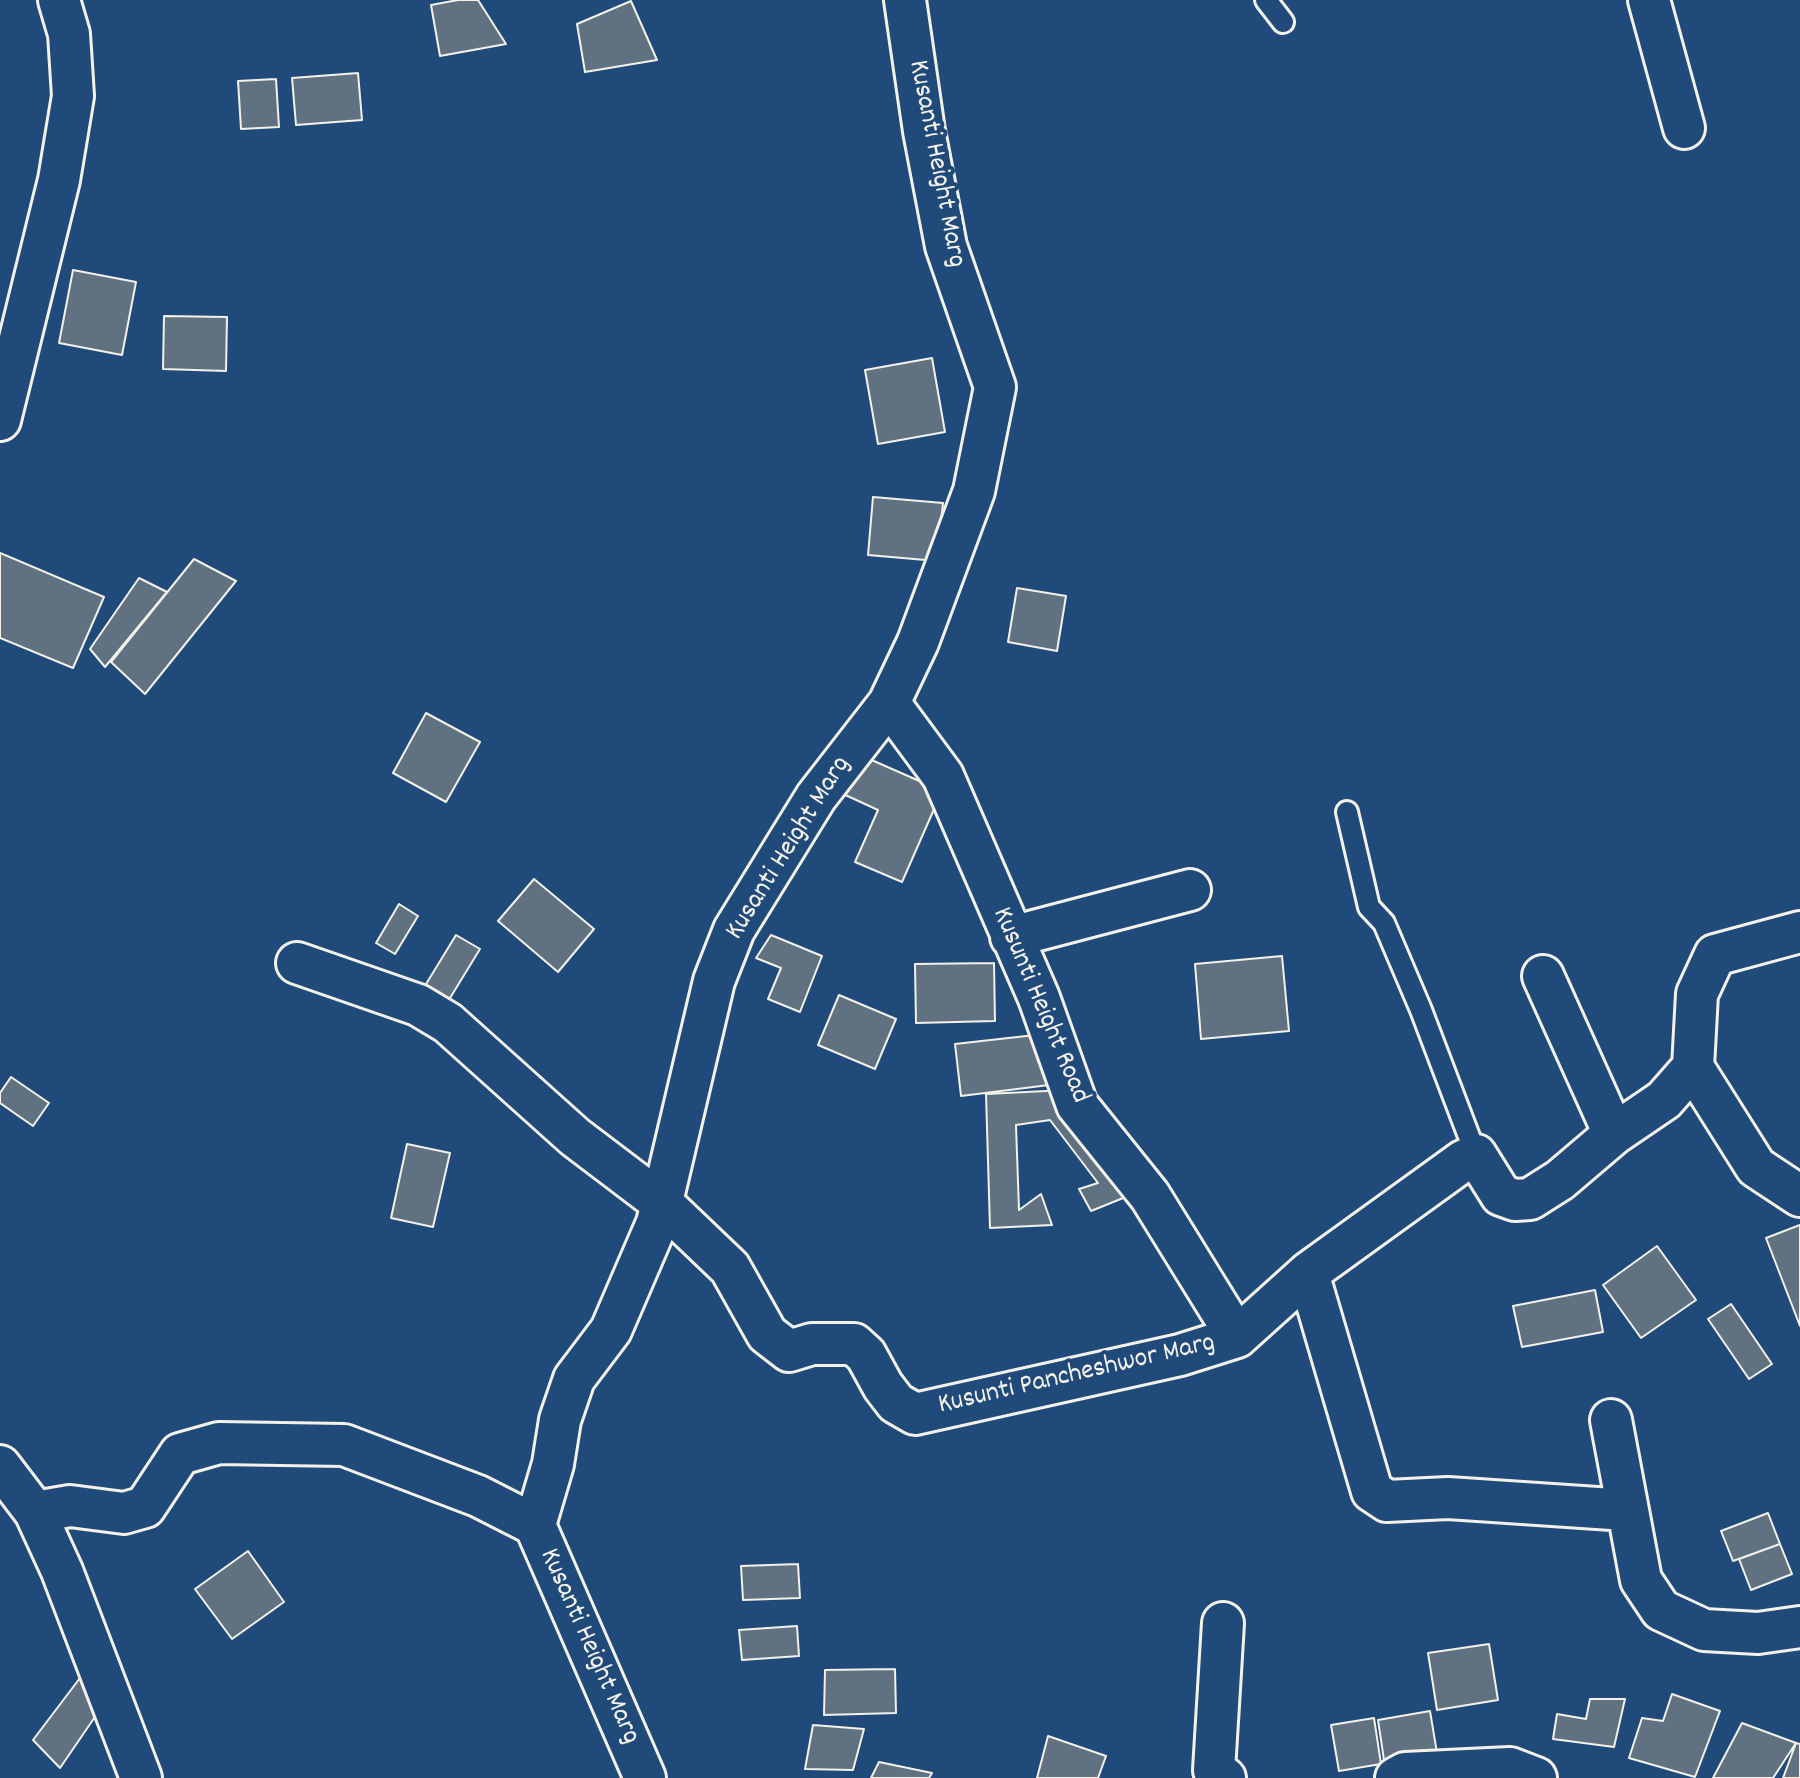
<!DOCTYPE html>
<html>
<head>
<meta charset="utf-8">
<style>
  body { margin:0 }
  canvas { display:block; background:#1f4a7a }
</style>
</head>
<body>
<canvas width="1800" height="1778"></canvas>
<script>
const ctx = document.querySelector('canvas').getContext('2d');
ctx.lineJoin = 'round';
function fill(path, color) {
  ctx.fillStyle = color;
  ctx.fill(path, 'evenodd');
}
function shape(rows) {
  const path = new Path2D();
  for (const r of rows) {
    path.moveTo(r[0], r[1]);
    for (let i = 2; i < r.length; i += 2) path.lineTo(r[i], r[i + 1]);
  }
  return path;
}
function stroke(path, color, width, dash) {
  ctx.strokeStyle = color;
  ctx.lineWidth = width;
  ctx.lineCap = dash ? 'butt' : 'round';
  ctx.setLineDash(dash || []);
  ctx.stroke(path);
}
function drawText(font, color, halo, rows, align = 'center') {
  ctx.font = font + ' Dekko,sans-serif';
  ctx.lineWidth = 8;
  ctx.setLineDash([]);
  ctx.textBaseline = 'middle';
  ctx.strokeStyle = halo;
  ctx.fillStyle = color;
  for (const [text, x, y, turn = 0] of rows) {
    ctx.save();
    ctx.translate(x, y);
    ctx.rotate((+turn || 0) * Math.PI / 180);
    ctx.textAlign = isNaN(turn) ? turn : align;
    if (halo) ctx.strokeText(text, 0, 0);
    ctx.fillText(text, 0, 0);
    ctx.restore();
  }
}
const building = shape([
  [458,0,478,0,506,44,440,56,431,5,458,0],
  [631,1,657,60,585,72,577,24,631,1],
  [358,73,362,120,296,125,292,78,358,73],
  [276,79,279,127,241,129,238,81,276,79],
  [73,270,136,282,122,355,59,343,73,270],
  [164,316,227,317,226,371,163,369,164,316],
  [932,358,945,432,878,444,865,370,932,358],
  [873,497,943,503,937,561,868,555,873,497],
  [0,553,104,597,73,668,0,638,0,553],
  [194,559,236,581,145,694,111,662,194,559],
  [139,578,167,592,105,667,90,649,139,578],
  [1017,588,1066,596,1057,651,1008,642,1017,588],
  [426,713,480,742,446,802,393,773,426,713],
  [858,754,942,791,902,882,855,862,878,810,841,793,858,754],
  [534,879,594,929,558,972,498,921,534,879],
  [399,904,418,916,395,954,376,943,399,904],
  [456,935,480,949,447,1003,423,989,456,935],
  [771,935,822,956,800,1012,768,999,781,968,756,958,771,935],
  [1282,956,1289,1031,1201,1039,1195,964,1282,956],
  [994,963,995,1021,916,1023,915,964,994,963],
  [839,995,896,1019,875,1069,818,1045,839,995],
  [1044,1034,1049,1085,961,1096,955,1044,1044,1034],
  [11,1077,49,1103,33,1126,0,1103,0,1093,11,1077],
  [1066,1090,1138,1192,1091,1211,1079,1189,1098,1183,1050,1120,1016,1125,1019,1210,1041,1194,1052,1225,990,1228,986,1094,1066,1090],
  [407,1144,450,1153,433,1227,391,1218,407,1144],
  [1800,1225,1800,1326,1766,1238,1800,1225],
  [1657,1246,1696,1300,1641,1338,1603,1285,1657,1246],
  [1595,1290,1603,1332,1522,1347,1513,1306,1595,1290],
  [1731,1304,1772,1364,1749,1379,1708,1319,1731,1304],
  [1768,1513,1780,1544,1733,1561,1721,1531,1768,1513],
  [1780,1544,1792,1574,1751,1590,1739,1559,1780,1544],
  [248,1551,284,1602,232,1639,195,1589,248,1551],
  [798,1564,800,1598,743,1600,741,1566,798,1564],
  [797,1626,799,1656,742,1660,739,1630,797,1626],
  [1489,1644,1498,1700,1437,1710,1428,1653,1489,1644],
  [895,1669,896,1713,824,1715,825,1670,895,1669],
  [83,1674,99,1711,60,1768,33,1740,83,1674],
  [1672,1694,1720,1711,1695,1777,1629,1758,1642,1718,1663,1721,1672,1694],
  [1590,1699,1625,1699,1614,1747,1553,1739,1557,1714,1586,1719,1590,1699],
  [1430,1711,1438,1759,1385,1767,1378,1720,1430,1711],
  [1374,1718,1381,1764,1339,1771,1331,1725,1374,1718],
  [1742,1723,1796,1743,1773,1778,1713,1778,1742,1723],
  [813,1725,864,1729,853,1770,805,1769,813,1725],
  [1048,1736,1106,1756,1098,1778,1037,1778,1048,1736],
  [1796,1743,1800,1744,1800,1778,1783,1778,1796,1743],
  [879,1762,932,1773,929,1778,871,1778,879,1762]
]);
fill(building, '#607281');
stroke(building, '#f4f1e8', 2);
const service = shape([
  [1266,0,1283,22],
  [1347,812,1369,907,1384,923,1421,1010,1476,1155]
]);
const minor = shape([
  [1649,0,1684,128],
  [0,420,59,180,73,96,69,34,59,0],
  [889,703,943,776,1039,998,1077,1105,1150,1196,1237,1337],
  [1011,937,1190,890],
  [297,963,418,1005,448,1023,575,1137,662,1203,730,1268,767,1334,789,1351,812,1344,854,1344,866,1355,883,1386,896,1403,915,1414,1180,1355,1237,1337,1308,1273,1463,1161,1476,1155,1501,1195,1515,1200,1530,1199,1560,1180,1614,1134,1664,1100,1693,1067,1697,994,1715,955,1800,932],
  [1543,976,1614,1134],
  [1693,1067,1756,1167,1800,1196],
  [1308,1273,1372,1491,1387,1501,1448,1498,1627,1510],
  [1611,1420,1641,1580,1661,1610,1704,1630,1758,1633,1800,1627],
  [0,1466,35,1512,62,1571,141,1778],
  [35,1512,70,1506,124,1513,145,1507,180,1454,219,1443,344,1445,478,1496,535,1525],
  [1223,1623,1214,1770,1225,1778],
  [645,1778,535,1525,553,1464,560,1420,574,1379,611,1330,657,1223,714,981,734,930,816,797,889,703,918,642,974,491,995,387,946,246,924,131,905,0],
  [1396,1778,1405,1773,1510,1768,1536,1778]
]);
stroke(service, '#f4f1e8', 26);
stroke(minor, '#f4f1e8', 46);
stroke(service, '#1f4a7a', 20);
stroke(minor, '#1f4a7a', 40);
drawText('28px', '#f4f1e8', '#1f4a7a', [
  ["Kusanti Height Marg",935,164,79],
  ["Kusanti Height Marg",790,849,-58],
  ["Kusunti Height Road",1039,1006,67],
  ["Kusunti Pancheshwor Marg",1077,1376,-13],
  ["Kusanti Height Marg",588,1647,66]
]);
</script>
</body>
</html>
